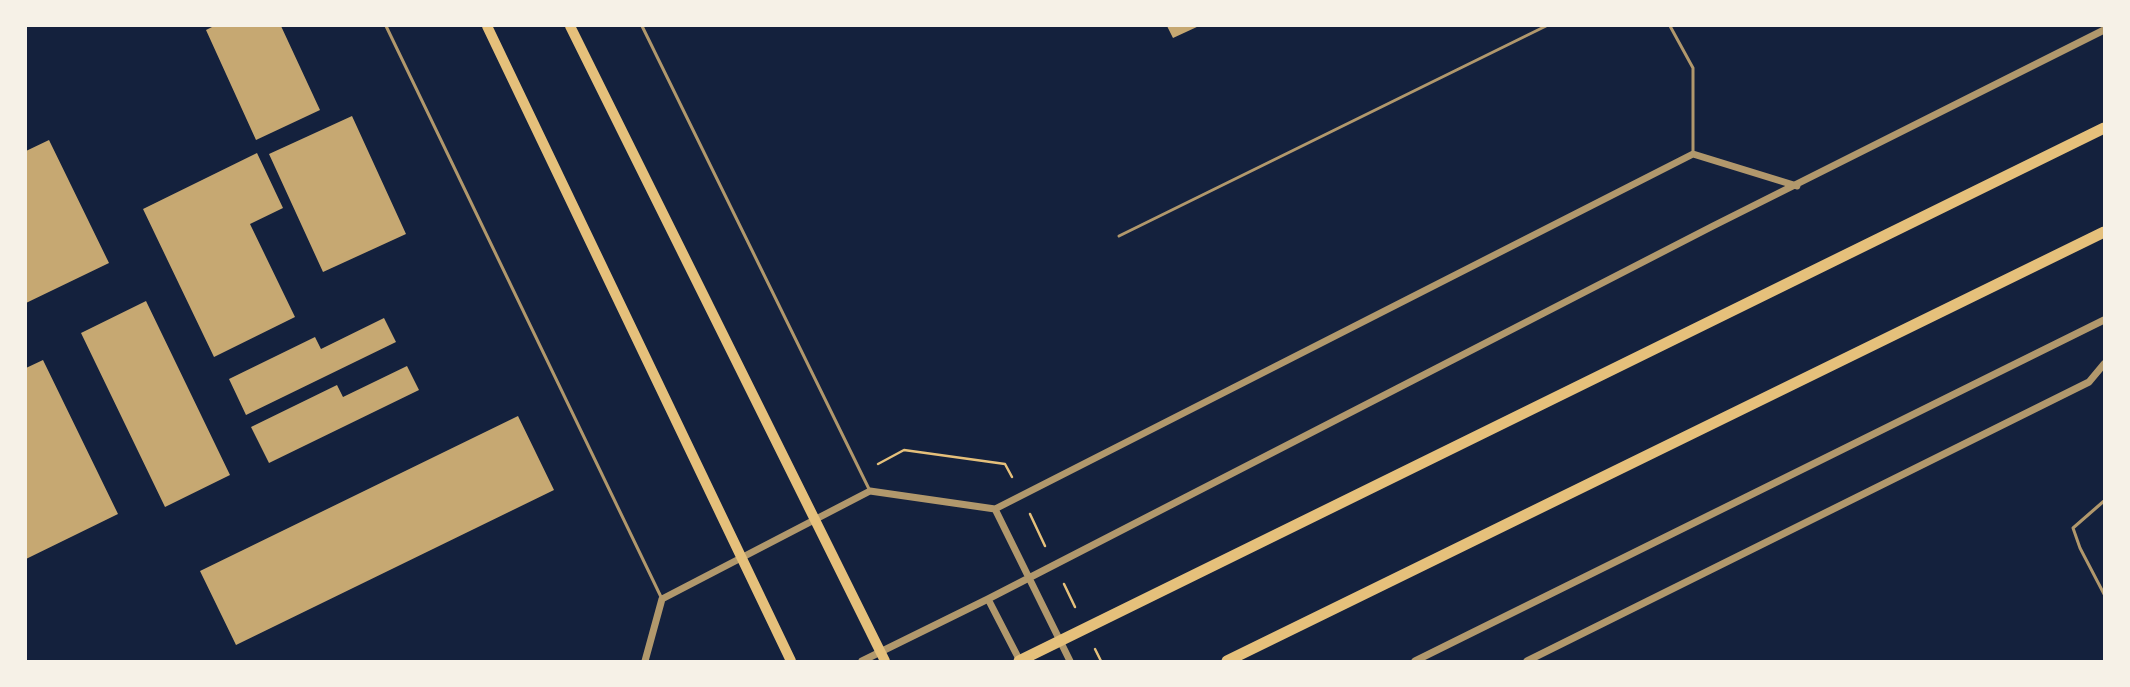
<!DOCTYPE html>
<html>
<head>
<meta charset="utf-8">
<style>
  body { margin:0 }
  #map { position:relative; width:2130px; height:687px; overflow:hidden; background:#14213d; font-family:"Archivo Narrow",sans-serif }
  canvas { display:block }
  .frame { position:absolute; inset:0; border:27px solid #f6f1e7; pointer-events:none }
</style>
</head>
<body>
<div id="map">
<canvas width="2130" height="687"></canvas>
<div class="frame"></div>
</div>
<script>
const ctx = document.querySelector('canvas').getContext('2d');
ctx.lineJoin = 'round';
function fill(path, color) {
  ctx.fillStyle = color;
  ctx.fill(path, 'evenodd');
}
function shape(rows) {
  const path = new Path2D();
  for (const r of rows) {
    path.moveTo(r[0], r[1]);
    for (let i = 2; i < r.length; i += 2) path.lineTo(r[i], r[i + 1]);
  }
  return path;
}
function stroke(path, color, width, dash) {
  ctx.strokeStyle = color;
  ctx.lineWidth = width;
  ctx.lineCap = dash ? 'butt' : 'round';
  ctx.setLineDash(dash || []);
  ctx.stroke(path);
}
fill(shape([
  [214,26,281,26,320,110,256,140,206,30],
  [1167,26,1199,26,1173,38],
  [352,116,406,234,323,272,269,154],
  [49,140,109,263,26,303,26,151],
  [257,153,283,208,250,224,295,317,214,357,143,209],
  [146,301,230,475,165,507,81,333],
  [384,318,396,342,246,415,229,379,315,337,321,349],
  [43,360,118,514,26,559,26,368],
  [407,366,419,390,269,463,251,427,337,385,343,397],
  [518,416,554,490,236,645,200,571]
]), '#c6a872');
stroke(shape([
  [878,464,904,450,1005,464,1012,477],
  [1030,514,1045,546],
  [1064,584,1075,607],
  [1095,649,1101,661]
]), '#e5c07b', 2.5);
stroke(shape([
  [386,26,662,599],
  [642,26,870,491],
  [1670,26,1693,68,1693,154],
  [1119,236,1546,26],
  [2104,501,2073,528,2080,548,2104,594]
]), '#b1986c', 3);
stroke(shape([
  [995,509,1070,661],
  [988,599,1020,661],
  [645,661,662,599,870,491,995,509,1693,154,1797,186],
  [862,661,988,599,1713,226,2104,30],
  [1415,661,2104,320],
  [1527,661,2089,382,2104,364]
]), '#b1986c', 7);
stroke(shape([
  [487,26,791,661],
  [570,26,885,661]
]), '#e5c07b', 10);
stroke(shape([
  [1019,661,2104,128],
  [1227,661,2104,232]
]), '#e5c07b', 11);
</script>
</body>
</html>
